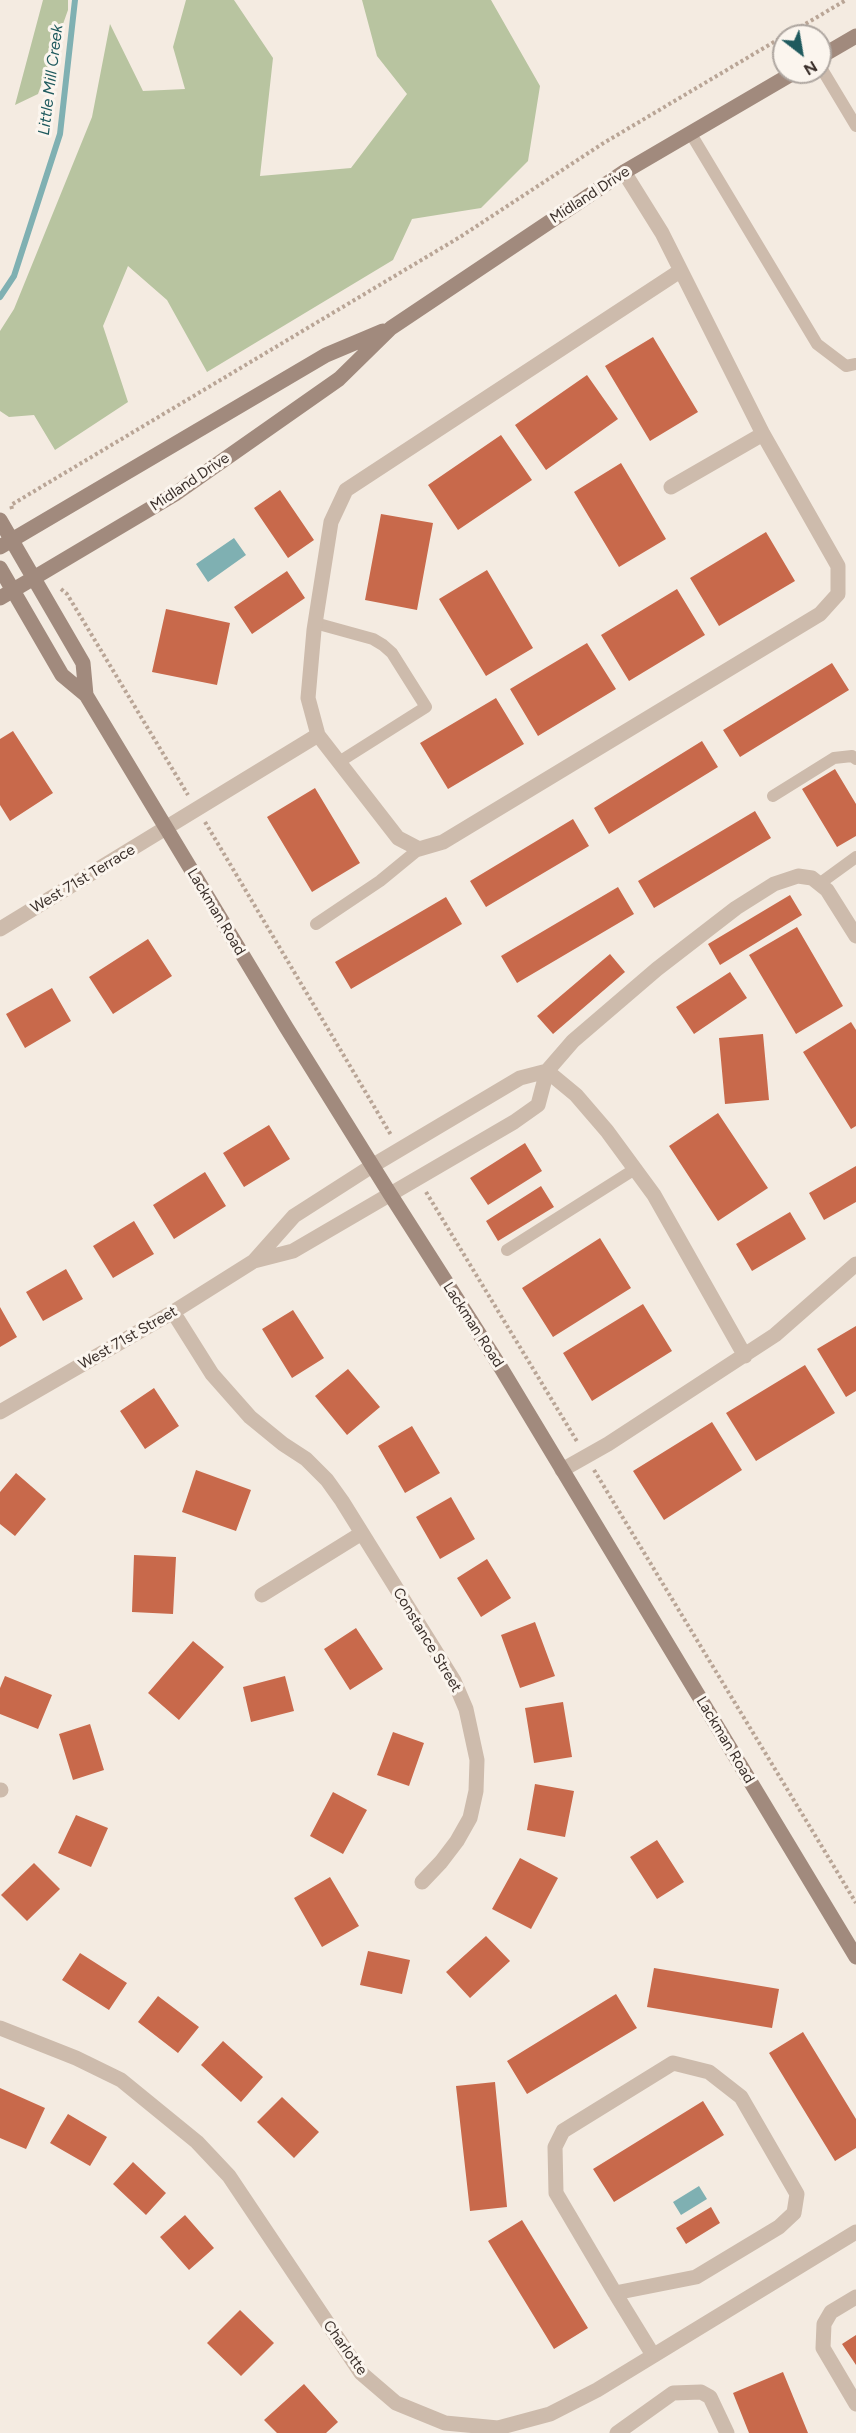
<!DOCTYPE html>
<html>
<head>
<meta charset="utf-8">
<style>
  body { margin:0 }
  #map { position:relative; width:856px; height:2433px; overflow:hidden; background:#f4ebe1; font-family:Figtree,sans-serif }
  canvas { display:block }
  .north { position:absolute; left:772px; top:24px; width:60px; height:60px; box-sizing:border-box; background:#fbf5ee; border:2px solid #aea6a0; border-radius:50%; rotate:149deg; font-size:16px; font-weight:700; line-height:24px; text-align:center; color:#3b302b }
  .north::after { content:''; display:block; margin:auto; width:21px; height:27px; background:#1f5a5e; clip-path:polygon(50% 0,100% 100%,50% 72%,0 100%) }
</style>
</head>
<body>
<div id="map">
<canvas width="856" height="2433"></canvas>
<div class="north">N</div>
</div>
<script>
const ctx = document.querySelector('canvas').getContext('2d');
ctx.lineJoin = 'round';
function fill(path, color) {
  ctx.fillStyle = color;
  ctx.fill(path, 'evenodd');
}
function shape(rows) {
  const path = new Path2D();
  for (const r of rows) {
    path.moveTo(r[0], r[1]);
    for (let i = 2; i < r.length; i += 2) path.lineTo(r[i], r[i + 1]);
  }
  return path;
}
function stroke(path, color, width, dash) {
  ctx.strokeStyle = color;
  ctx.lineWidth = width;
  ctx.lineCap = dash ? 'butt' : 'round';
  ctx.setLineDash(dash || []);
  ctx.stroke(path);
}
function drawText(font, color, halo, rows, align = 'center') {
  ctx.font = font + ' Figtree,sans-serif';
  ctx.lineWidth = 6;
  ctx.setLineDash([]);
  ctx.textBaseline = 'middle';
  ctx.strokeStyle = halo;
  ctx.fillStyle = color;
  for (const [text, x, y, turn = 0] of rows) {
    ctx.save();
    ctx.translate(x, y);
    ctx.rotate((+turn || 0) * Math.PI / 180);
    ctx.textAlign = isNaN(turn) ? turn : align;
    if (halo) ctx.strokeText(text, 0, 0);
    ctx.fillText(text, 0, 0);
    ctx.restore();
  }
}
fill(shape([
  [43,0,68,0,68,10,38,94,15,105],
  [186,0,234,0,273,58,260,176,351,168,407,94,377,56,362,0,491,0,540,86,528,161,481,208,412,219,393,260,207,372,167,300,128,266,103,326,128,402,55,450,34,415,9,417,0,411,0,331,14,309,92,117,110,24,143,91,185,89,173,47]
]), '#b8c4a0');
fill(shape([
  [234,538,246,555,208,582,196,564],
  [699,2186,707,2199,681,2215,673,2202]
]), '#7fb0b2');
stroke(shape([
  [0,297,14,276,60,134,75,0]
]), '#7fb0b2', 6);
fill(shape([
  [653,337,698,412,650,441,605,366],
  [587,375,618,419,546,470,515,425],
  [501,435,532,480,458,530,428,485],
  [621,463,666,539,619,567,574,492],
  [280,490,314,540,288,558,254,508],
  [381,514,433,523,417,610,365,600],
  [766,532,795,581,719,626,690,578],
  [487,570,533,648,486,676,439,599],
  [287,571,305,598,252,634,234,607],
  [677,589,705,635,629,681,601,635],
  [166,609,230,623,217,685,152,672],
  [587,643,616,689,538,736,510,689],
  [832,663,849,690,740,757,723,730],
  [496,698,524,744,448,789,420,743],
  [13,731,53,793,10,821,0,805,0,739],
  [702,741,718,767,609,834,594,808],
  [835,769,856,804,856,836,837,847,802,789],
  [315,788,360,863,312,892,267,817],
  [755,811,771,838,654,908,638,881],
  [573,819,589,846,486,907,470,881],
  [618,887,634,914,517,983,501,956],
  [790,895,802,915,720,965,708,944],
  [446,897,462,924,351,989,335,962],
  [797,927,843,1006,796,1034,749,955],
  [148,939,172,976,113,1014,89,977],
  [610,954,625,972,553,1034,537,1016],
  [730,972,747,998,694,1034,676,1007],
  [52,988,71,1021,25,1048,6,1014],
  [851,1022,856,1030,856,1126,851,1129,803,1052],
  [763,1034,769,1100,725,1104,719,1038],
  [718,1113,768,1188,718,1221,669,1146],
  [269,1125,290,1159,244,1187,223,1153],
  [525,1143,542,1171,488,1205,470,1178],
  [856,1166,856,1202,824,1220,809,1193],
  [205,1172,226,1206,174,1239,153,1205],
  [541,1186,554,1207,498,1241,486,1221],
  [790,1212,806,1239,752,1271,736,1244],
  [134,1221,154,1254,113,1278,93,1246],
  [600,1238,631,1288,553,1337,522,1288],
  [66,1269,83,1299,43,1321,26,1292],
  [643,1304,672,1351,592,1401,563,1353],
  [0,1307,17,1337,0,1347],
  [293,1310,324,1358,292,1378,262,1329],
  [856,1326,856,1391,846,1397,817,1349],
  [805,1365,835,1413,756,1461,726,1413],
  [348,1369,380,1407,347,1435,315,1396],
  [154,1388,179,1426,145,1449,120,1411],
  [712,1422,742,1470,664,1520,633,1471],
  [412,1426,440,1473,405,1493,378,1446],
  [196,1470,251,1490,236,1531,182,1512],
  [16,1473,46,1499,15,1536,0,1524,0,1492],
  [451,1497,475,1539,440,1559,416,1517],
  [134,1555,176,1557,173,1614,132,1612],
  [487,1559,511,1598,481,1617,457,1578],
  [535,1622,555,1676,520,1688,501,1635],
  [356,1628,383,1669,350,1690,324,1649],
  [193,1641,224,1667,179,1720,148,1693],
  [5,1676,52,1695,38,1729,0,1714,0,1688],
  [285,1676,294,1711,251,1722,243,1687],
  [563,1702,572,1757,534,1763,525,1708],
  [90,1724,104,1770,73,1780,59,1734],
  [393,1732,424,1743,409,1786,377,1775],
  [535,1784,574,1791,565,1837,527,1830],
  [333,1792,367,1810,343,1854,310,1836],
  [76,1815,108,1828,91,1867,58,1853],
  [657,1840,684,1882,657,1899,630,1857],
  [520,1858,558,1878,531,1929,492,1909],
  [34,1863,60,1889,27,1921,1,1895],
  [330,1877,359,1926,322,1947,294,1898],
  [486,1936,510,1961,470,1998,446,1972],
  [368,1951,410,1960,402,1994,360,1985],
  [80,1953,127,1983,109,2010,62,1980],
  [654,1968,779,1989,772,2028,647,2007],
  [616,1994,637,2028,527,2094,507,2061],
  [158,1996,199,2027,178,2053,138,2022],
  [803,2032,856,2119,856,2148,835,2161,769,2053],
  [223,2041,263,2077,241,2102,201,2065],
  [495,2082,507,2207,470,2211,456,2086],
  [0,2088,45,2108,26,2149,0,2138],
  [282,2097,319,2132,294,2158,257,2122],
  [703,2101,724,2135,614,2202,593,2169],
  [68,2114,107,2137,90,2166,50,2143],
  [133,2162,166,2193,146,2215,113,2184],
  [711,2207,720,2223,686,2244,676,2228],
  [185,2215,214,2248,189,2270,160,2237],
  [522,2220,588,2328,554,2349,488,2241],
  [240,2310,274,2343,241,2376,207,2343],
  [856,2335,856,2365,842,2344],
  [783,2372,808,2433,749,2433,733,2393],
  [304,2384,338,2422,326,2433,277,2433,264,2420]
]), '#c8694b');
stroke(shape([
  [785,36,846,0],
  [12,509,11,505,460,237,602,144,784,36],
  [61,589,67,594,188,795],
  [205,822,391,1135],
  [426,1192,578,1443],
  [594,1470,856,1903]
]), '#b9a596', 4, [3, 3]);
stroke(shape([
  [820,66,856,126],
  [691,134,817,344,846,366,856,364],
  [315,623,373,639,383,645,392,653,426,707,339,762],
  [773,796,834,758,852,756,856,759],
  [819,884,856,857],
  [316,924,380,881,419,849],
  [507,1250,635,1169]
]), '#cdbbac', 12);
stroke(shape([
  [624,172,662,233,763,434,838,566,838,594,820,614,443,842,419,849,398,838,318,735,308,698,314,630,331,522,346,490,680,271],
  [671,487,763,434],
  [0,929,318,735],
  [547,1071,576,1095,607,1131,654,1195,745,1356],
  [254,1261,293,1251,514,1122,538,1105,547,1071,573,1041,657,969,736,908,774,884,798,876,812,878,827,890,856,936],
  [173,1312,212,1374,250,1417,283,1444,306,1459,327,1480,342,1501,454,1681,466,1709,477,1760,476,1791,470,1818,457,1841,441,1862,422,1882],
  [0,1412,173,1312,254,1261,294,1216,372,1166,520,1078,547,1071],
  [562,1470,608,1444,775,1335,856,1264],
  [262,1595,362,1533],
  [0,1790,1,1790],
  [0,2028,76,2058,121,2080,197,2142,229,2176,361,2373,396,2403,445,2423,498,2428,550,2414,597,2390,856,2232],
  [615,2293,696,2277,779,2227,794,2213,797,2194,741,2097,709,2072,673,2063,563,2131,555,2147,556,2193,615,2293,653,2355],
  [856,2297,831,2312,824,2324,823,2348,856,2404],
  [617,2433,673,2393,701,2392,710,2397,727,2433]
]), '#cdbbac', 15);
stroke(shape([
  [820,57,856,36],
  [0,520,83,663,86,695],
  [0,547,326,355,383,331],
  [0,568,62,675,86,695,286,1027,390,1194,501,1368,856,1957],
  [0,598,175,494,339,379,391,328,624,172,795,72]
]), '#a18a7d', 15);
drawText('15px', '#3b302b', '#fbf5ee', [
  ["Midland Drive",590,195,-33],
  ["Midland Drive",190,482,-34],
  ["West 71st Terrace",83,879,-31],
  ["Lackman Road",216,912,59],
  ["Lackman Road",473,1325,57],
  ["West 71st Street",128,1338,-30],
  ["Constance Street",427,1640,59],
  ["Lackman Road",725,1740,59],
  ["Charlotte",345,2348,54]
]);
drawText('italic 16px', '#1f5a5e', '#fbf5ee', [
  ["Little Mill Creek",51,80,-83]
]);
</script>
</body>
</html>
